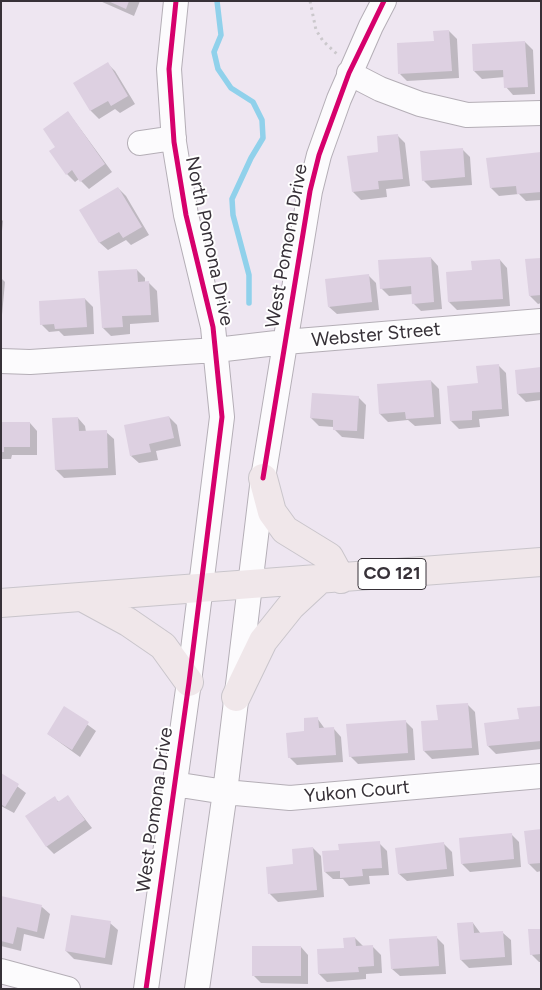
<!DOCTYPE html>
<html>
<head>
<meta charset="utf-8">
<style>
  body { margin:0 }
  #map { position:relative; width:542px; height:990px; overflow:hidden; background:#eee6f1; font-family:Figtree,sans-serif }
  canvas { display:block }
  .frame { position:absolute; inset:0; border:2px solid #373138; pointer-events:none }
</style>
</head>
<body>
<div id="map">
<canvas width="542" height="990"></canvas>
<div class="frame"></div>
</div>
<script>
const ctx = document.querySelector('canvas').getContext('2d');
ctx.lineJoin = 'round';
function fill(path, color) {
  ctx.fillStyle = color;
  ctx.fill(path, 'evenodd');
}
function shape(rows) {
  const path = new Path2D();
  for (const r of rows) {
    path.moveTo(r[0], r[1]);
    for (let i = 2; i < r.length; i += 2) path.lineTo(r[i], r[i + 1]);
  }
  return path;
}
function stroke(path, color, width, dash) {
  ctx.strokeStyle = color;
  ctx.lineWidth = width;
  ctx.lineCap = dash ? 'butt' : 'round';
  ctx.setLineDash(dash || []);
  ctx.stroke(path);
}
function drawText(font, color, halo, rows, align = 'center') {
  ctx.font = font + ' Figtree,sans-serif';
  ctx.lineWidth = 4;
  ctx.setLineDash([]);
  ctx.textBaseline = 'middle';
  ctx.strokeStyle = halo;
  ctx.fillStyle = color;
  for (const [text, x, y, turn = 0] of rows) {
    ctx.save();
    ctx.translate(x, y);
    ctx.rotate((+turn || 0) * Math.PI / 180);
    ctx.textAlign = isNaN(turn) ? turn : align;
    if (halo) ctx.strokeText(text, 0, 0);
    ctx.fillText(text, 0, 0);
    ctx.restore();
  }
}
fill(shape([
  [100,1,140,1,134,16],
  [449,31,457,39,459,78,407,81,400,74],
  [525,42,533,50,535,94,513,95,506,87,505,77,482,79,474,71],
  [108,64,115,71,135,104,120,113,115,109,99,119,91,111,75,83],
  [68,112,112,172,89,189,79,179,75,182,67,174,57,147],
  [397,135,405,143,410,186,386,189,387,197,361,200,353,192,380,154],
  [462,149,470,157,472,185,431,188,423,180],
  [541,154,541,200,526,201,519,194,499,196,491,188],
  [118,188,126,196,149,235,131,245,126,240,108,250,100,243,81,210],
  [1,219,3,221,1,241],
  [431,258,438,266,442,309,421,311,413,303,413,294,389,296,381,288],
  [541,259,541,303,538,304,530,296],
  [500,260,507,268,510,306,457,310,449,302,473,271],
  [137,270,145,278,145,283,149,283,157,291,159,322,130,324,130,334,111,336,103,328],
  [368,275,376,283,379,310,337,314,329,307],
  [1,278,5,282,1,326],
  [85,299,93,307,94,334,64,336,59,331,49,332,41,324],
  [498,365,506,373,509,416,479,419,480,427,459,429,451,421,479,385],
  [541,368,541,400,526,402,518,394],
  [431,381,439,389,441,424,415,426,408,420,388,422,380,414,378,385],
  [358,397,366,405,364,439,342,437,334,429,334,427,319,426,311,418],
  [169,417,177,425,181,446,156,451,158,460,139,463,131,456],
  [78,418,85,426,86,432,106,432,114,439,116,475,64,478,56,470],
  [1,423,30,423,37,431,37,455,12,455,11,459,1,459],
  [467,704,475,712,479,755,432,759,424,751],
  [541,707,541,749,496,754,488,746],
  [65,708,96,731,80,757,48,734],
  [317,718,325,729,334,729,341,737,343,762,297,765,289,757],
  [405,721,413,729,415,760,358,764,350,756],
  [1,774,26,793,14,813,1,806],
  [68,797,92,828,54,854,46,846,54,798,59,802],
  [541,830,541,871,537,872,529,864],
  [511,834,519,842,521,867,470,872,462,864],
  [379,843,387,851,389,875,369,876,370,884,349,886,343,879,333,879,325,872,340,851],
  [444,844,452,852,454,876,407,881,399,874],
  [313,848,321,856,324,897,278,902,270,894,267,868,295,865],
  [1,898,42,907,50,914,44,939,24,934,21,951,1,946],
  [110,923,118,930,112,965,74,959,66,951],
  [473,923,481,934,503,933,511,940,512,965,469,968,461,960],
  [541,930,541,962,539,962,531,954],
  [436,937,444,945,446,974,400,976,392,969],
  [355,938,363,946,373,947,381,955,382,973,366,974,366,979,327,982,319,974],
  [301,947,308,955,308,984,261,983,253,975]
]), '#0003');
stroke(shape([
  [217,1,221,35,214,52,218,69,231,88,253,102,262,120,263,138,251,158,232,199,233,215,249,275,249,303]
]), '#90d1eb', 5.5);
fill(shape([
  [108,1,129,1,126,9],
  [449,30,452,71,398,74,397,43,434,41,433,31],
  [525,41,528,87,504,88,503,70,473,71,472,44],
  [108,62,128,96,111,106,108,101,90,111,73,83],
  [68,111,105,164,80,182,72,170,66,175,49,151,55,147,43,129],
  [398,134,403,179,378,181,379,189,352,192,347,156,378,152,377,136],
  [463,148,465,177,422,181,420,151],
  [541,152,541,192,517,194,516,186,490,188,486,158],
  [118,187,142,227,123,238,119,232,99,243,79,210],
  [431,257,434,302,412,304,411,286,380,289,378,260],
  [541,258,541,295,529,296,525,259],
  [500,259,503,299,448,302,446,272,472,270,471,261],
  [137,269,138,282,149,281,151,315,122,316,123,327,102,328,98,271],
  [369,274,372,302,328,307,325,279],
  [85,298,87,327,55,329,54,324,40,325,39,301],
  [499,364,502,409,472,411,472,420,450,421,447,386,478,383,476,366],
  [541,367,541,392,517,394,515,370],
  [431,380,434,417,406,419,405,412,379,414,377,384],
  [312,393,359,396,357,431,333,430,333,420,310,418],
  [169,416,174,438,149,444,151,452,130,456,124,425],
  [78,417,79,431,107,430,108,468,55,470,52,418],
  [1,422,30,422,30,447,4,447,4,452,1,452],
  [468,703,472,748,423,751,421,721,438,720,436,705],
  [64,706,89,722,72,750,47,734],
  [541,706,541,741,487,746,484,723,519,719,517,708],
  [318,717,319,728,334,727,336,755,288,758,286,733,304,731,304,718],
  [406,720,408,753,349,757,346,724],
  [1,773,19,784,5,807,1,804],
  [68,795,85,820,46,847,25,816,55,796,58,802],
  [541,829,541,863,528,864,524,831],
  [512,833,514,859,461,864,459,838],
  [380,841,382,868,362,869,363,876,340,878,340,871,324,872,322,851,339,850,338,844],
  [444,842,447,869,398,874,395,848],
  [313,847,317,890,268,894,266,867,293,864,292,849],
  [1,896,42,905,37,932,17,927,13,944,1,941],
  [71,915,111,921,105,958,65,951],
  [473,922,474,933,503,931,505,957,460,960,457,923],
  [528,929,541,929,541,954,530,955],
  [437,936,439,966,391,969,389,939],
  [355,937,356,946,373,945,374,966,358,967,359,972,318,974,317,949,344,948,343,938],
  [252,946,301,946,301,976,252,976]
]), '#ddd0e1');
const minor = shape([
  [349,73,380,89,420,104,467,115,541,113],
  [140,143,174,138],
  [1,361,30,362,216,350,285,342,541,321],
  [174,784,225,792,290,798,541,776],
  [1,971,68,989],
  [146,989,189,682,222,417,213,327,186,215,174,142,169,69,176,1],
  [197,989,225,792,263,478,310,191,319,155,339,99,371,26,384,1]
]);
const major = shape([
  [263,478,272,512,285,530,329,557,341,579],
  [82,597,128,622,163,646,189,682],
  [1,603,541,562],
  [236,697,263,641,291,606,319,580]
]);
stroke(minor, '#b4aeb6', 26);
stroke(major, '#c9c5cb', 30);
stroke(shape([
  [310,1,316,30,323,41,338,55]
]), '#cbc8cc', 3, [2.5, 4]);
stroke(minor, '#fcfbfd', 24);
stroke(major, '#f0e7ea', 28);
stroke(shape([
  [263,478,310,191,319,155,349,73,384,1],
  [146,989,189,682,222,417,213,327,186,215,174,142,169,69,176,1]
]), '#d6006c', 5);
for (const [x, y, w] of [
  [392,574,68]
]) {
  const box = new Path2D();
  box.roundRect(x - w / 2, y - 15.5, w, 31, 4);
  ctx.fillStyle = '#fff';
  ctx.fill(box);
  stroke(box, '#373138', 1);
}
drawText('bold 18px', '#373138', null, [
  ["CO 121",392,574]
]);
drawText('19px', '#373138', '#fff', [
  ["North Pomona Drive",209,241,78],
  ["West Pomona Drive",287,246,-80],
  ["Webster Street",376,335,-5],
  ["Yukon Court",357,792,-5],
  ["West Pomona Drive",155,810,-82]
]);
</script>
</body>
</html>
